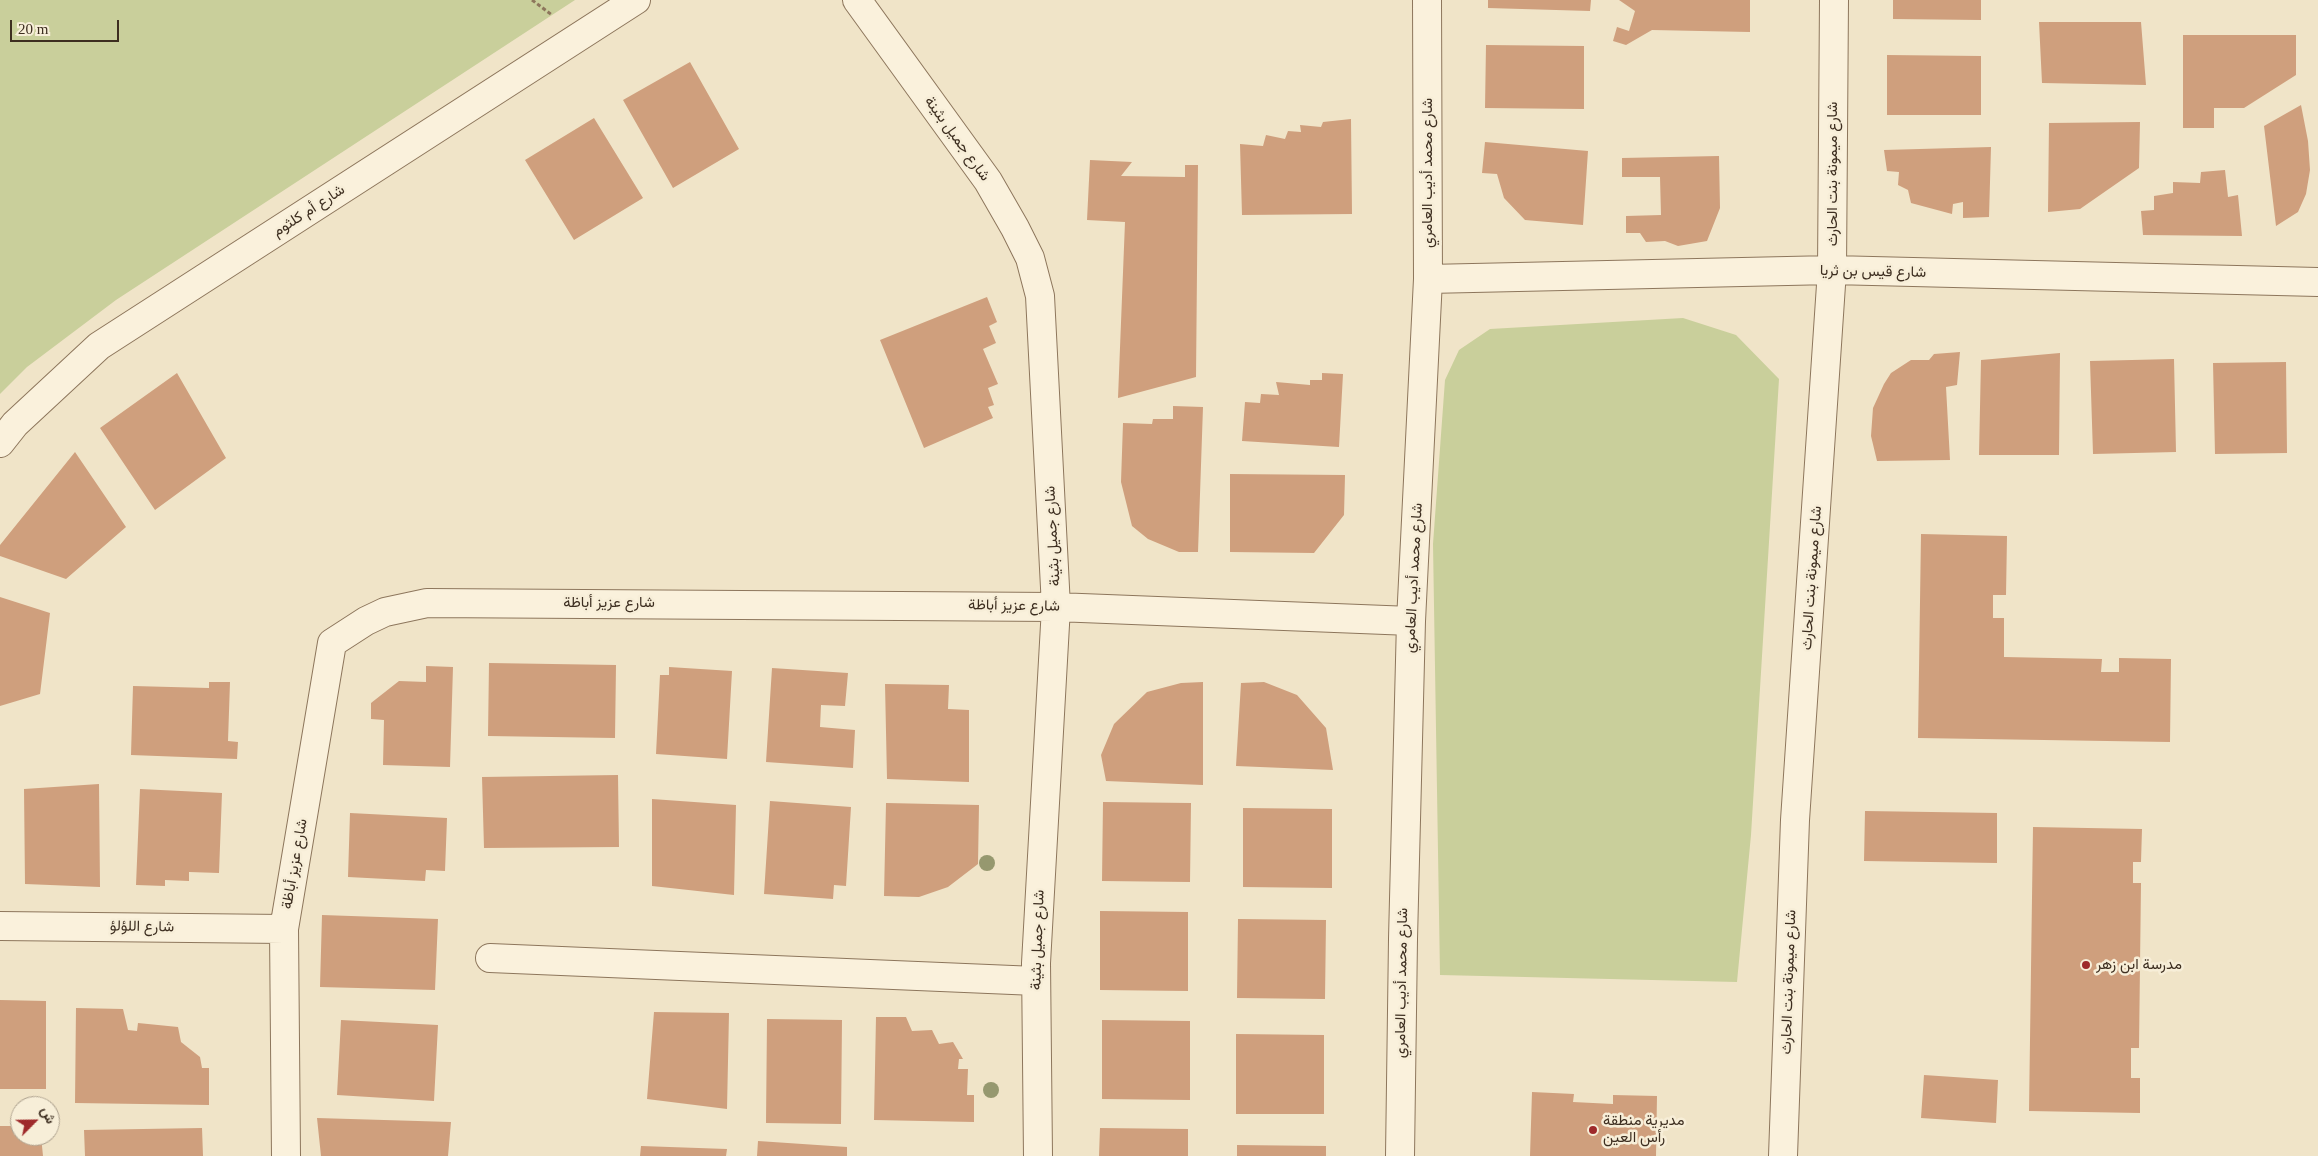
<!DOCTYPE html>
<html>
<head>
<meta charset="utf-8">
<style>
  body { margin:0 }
  #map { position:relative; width:2318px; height:1156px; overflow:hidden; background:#f0e4c8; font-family:"Times New Roman",Vazirmatn,serif }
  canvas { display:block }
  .north { position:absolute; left:10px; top:1096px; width:50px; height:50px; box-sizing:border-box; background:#f7eed8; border:1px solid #ada18e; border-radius:50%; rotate:67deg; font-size:14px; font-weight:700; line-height:20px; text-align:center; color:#3d2e20 }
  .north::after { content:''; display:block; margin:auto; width:18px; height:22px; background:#9e2a2b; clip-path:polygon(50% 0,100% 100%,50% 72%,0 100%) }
  .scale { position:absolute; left:10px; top:20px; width:109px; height:22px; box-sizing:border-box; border:2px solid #3d2e20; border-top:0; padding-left:6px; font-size:15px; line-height:18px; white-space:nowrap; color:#3d2e20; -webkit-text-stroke:4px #f7eed8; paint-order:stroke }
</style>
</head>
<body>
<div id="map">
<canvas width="2318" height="1156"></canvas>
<div class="north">ش</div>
<div class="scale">20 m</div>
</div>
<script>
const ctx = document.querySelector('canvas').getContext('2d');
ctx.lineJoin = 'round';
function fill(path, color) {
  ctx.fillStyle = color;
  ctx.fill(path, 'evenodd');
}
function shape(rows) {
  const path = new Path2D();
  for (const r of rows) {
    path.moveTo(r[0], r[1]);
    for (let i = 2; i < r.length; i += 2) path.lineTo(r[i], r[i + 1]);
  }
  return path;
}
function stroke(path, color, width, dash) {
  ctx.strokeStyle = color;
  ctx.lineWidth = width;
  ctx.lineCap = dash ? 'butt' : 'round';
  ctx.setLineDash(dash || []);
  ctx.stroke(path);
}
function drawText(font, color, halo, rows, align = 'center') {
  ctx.font = font + ' "Times New Roman",Vazirmatn,serif';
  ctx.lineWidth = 5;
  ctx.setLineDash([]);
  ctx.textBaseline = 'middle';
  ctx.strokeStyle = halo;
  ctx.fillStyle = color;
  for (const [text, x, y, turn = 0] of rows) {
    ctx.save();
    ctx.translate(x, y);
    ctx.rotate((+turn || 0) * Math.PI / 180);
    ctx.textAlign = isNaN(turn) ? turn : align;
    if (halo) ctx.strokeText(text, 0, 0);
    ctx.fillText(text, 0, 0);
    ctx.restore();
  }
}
fill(shape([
  [0,0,575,0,116,300,27,367,0,394],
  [1683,318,1736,335,1779,379,1751,835,1737,982,1440,975,1433,544,1445,380,1459,350,1490,329]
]), '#c9cf9b');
fill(shape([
  [1488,0,1591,0,1590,11,1488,8],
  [1619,0,1750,0,1750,32,1652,30,1626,45,1613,41,1617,27,1629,31,1635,11],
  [1893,0,1981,0,1981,20,1893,19],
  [2039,22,2141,22,2146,85,2042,83],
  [2183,35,2296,35,2296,75,2244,108,2214,108,2214,128,2183,128],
  [1486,45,1584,46,1584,109,1485,108],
  [1887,55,1981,56,1981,115,1887,115],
  [690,62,739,149,673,188,623,100],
  [2301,105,2308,141,2310,170,2306,194,2298,212,2276,226,2264,126],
  [594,118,643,198,574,240,525,160],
  [1351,119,1352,214,1242,215,1240,144,1263,146,1266,135,1285,139,1288,131,1301,132,1300,125,1321,127,1323,122],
  [2140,122,2139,168,2080,209,2048,212,2049,123],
  [1485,142,1588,151,1583,225,1525,220,1504,198,1497,174,1482,173],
  [1991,147,1989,217,1963,218,1963,202,1953,204,1952,214,1911,203,1908,190,1898,185,1899,172,1887,171,1884,150],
  [1719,156,1720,208,1707,241,1678,246,1665,241,1646,242,1640,233,1626,233,1626,216,1661,215,1660,177,1622,177,1622,158],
  [1090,160,1132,162,1121,176,1185,177,1185,165,1198,165,1196,377,1118,398,1125,222,1087,220],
  [2225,170,2228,197,2238,195,2242,236,2143,235,2141,211,2154,210,2154,196,2173,193,2173,182,2200,183,2201,172],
  [987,297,997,322,989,326,996,343,983,349,998,384,988,388,994,405,988,407,993,418,924,448,880,340],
  [1960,352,1957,385,1946,387,1950,460,1877,461,1871,436,1873,408,1884,384,1891,373,1911,360,1929,360,1934,354],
  [2060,353,2059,455,1979,455,1981,360],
  [2174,359,2176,452,2093,454,2090,361],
  [2286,362,2287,453,2215,454,2213,363],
  [177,373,226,458,155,510,100,428],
  [1322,373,1343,374,1339,447,1242,441,1245,402,1260,403,1261,394,1279,395,1276,382,1310,385,1310,380,1322,380],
  [1173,406,1203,407,1198,552,1179,552,1148,539,1132,526,1121,482,1123,423,1152,424,1153,419,1173,419],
  [75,452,126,527,66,579,0,556,0,545],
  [1230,474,1345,475,1344,515,1314,553,1230,552],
  [1921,534,2007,536,2006,595,1993,595,1993,618,2004,618,2004,657,2102,659,2101,672,2119,672,2119,658,2171,659,2170,742,1918,738],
  [0,597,50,613,40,694,0,706],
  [489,663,616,665,615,738,488,736],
  [426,666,453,667,450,767,383,765,384,720,371,719,371,703,399,681,426,682],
  [669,667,732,671,727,759,656,754,660,675,669,675],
  [772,668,848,673,845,706,821,705,820,727,855,730,853,768,766,762],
  [209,682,230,682,228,741,238,742,237,759,131,755,133,686,209,688],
  [1203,682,1203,785,1106,781,1101,755,1114,724,1147,692,1181,683],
  [1264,682,1297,695,1326,728,1333,770,1236,766,1241,683],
  [885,684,949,685,948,709,969,710,969,782,887,779],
  [618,775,619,847,484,848,482,777],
  [99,784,100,887,25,884,24,789],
  [140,789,222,793,219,873,189,872,189,881,165,880,165,886,136,885],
  [652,799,736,805,734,895,652,886],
  [770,801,851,807,846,886,834,885,833,899,764,894],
  [1103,802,1191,803,1190,882,1102,881],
  [886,803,979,805,978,864,948,887,919,897,884,896],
  [1243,808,1332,809,1332,888,1243,887],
  [1865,811,1997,813,1997,863,1864,861],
  [350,813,447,818,445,871,426,870,425,881,348,877],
  [2033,827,2142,829,2141,862,2133,862,2133,883,2141,883,2139,1048,2131,1048,2131,1078,2140,1078,2140,1113,2029,1111],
  [1100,911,1188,912,1188,991,1100,990],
  [322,915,438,919,435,990,320,987],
  [1238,919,1326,920,1325,999,1237,998],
  [0,1000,46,1001,46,1089,0,1089],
  [76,1008,123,1009,128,1030,137,1031,138,1023,178,1027,181,1042,200,1057,202,1068,209,1068,209,1105,75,1103],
  [654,1012,729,1013,727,1109,647,1099],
  [876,1017,906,1017,912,1031,932,1030,939,1044,953,1042,963,1059,959,1059,958,1069,968,1069,967,1095,974,1095,974,1122,874,1120],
  [767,1019,842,1020,841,1124,766,1123],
  [341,1020,438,1025,434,1101,337,1095],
  [1102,1020,1190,1021,1190,1100,1102,1099],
  [1236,1034,1324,1035,1324,1114,1236,1114],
  [1924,1075,1998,1080,1996,1123,1921,1118],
  [1532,1092,1574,1094,1573,1102,1613,1104,1613,1095,1657,1096,1656,1156,1530,1156],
  [317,1118,451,1122,448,1156,321,1156],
  [0,1126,20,1126,20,1136,41,1136,43,1156,0,1156],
  [202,1128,203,1156,85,1156,84,1130],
  [1100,1128,1188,1129,1188,1156,1099,1156],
  [758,1141,847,1147,847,1156,757,1156],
  [1237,1145,1326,1146,1326,1156,1237,1156],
  [641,1146,727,1149,726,1156,640,1156]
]), '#cf9f7d');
const minor = shape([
  [857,0,988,181,1015,228,1030,258,1040,296,1056,607,1036,963,1038,1156],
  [1428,279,1832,270,2318,282],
  [0,443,15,424,99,346,636,0],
  [0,926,284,929],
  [490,958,1036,981],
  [286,1156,284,929,332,643,366,621,385,612,427,603,1056,607,1411,621],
  [1400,1156,1403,939,1411,621,1428,279,1427,0],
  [1783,1156,1795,820,1832,270,1834,0]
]);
stroke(minor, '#8d765c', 30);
stroke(shape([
  [532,0,552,15]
]), '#8d765c', 3, [4, 2.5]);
stroke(minor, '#faf1dc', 28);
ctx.fillStyle = '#96986f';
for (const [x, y] of [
  [987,863],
  [991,1090]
]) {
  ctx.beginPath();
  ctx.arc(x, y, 8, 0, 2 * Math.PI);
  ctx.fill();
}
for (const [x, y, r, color] of [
  [2086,965,5,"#9e2a2b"],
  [1593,1130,5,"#9e2a2b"]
]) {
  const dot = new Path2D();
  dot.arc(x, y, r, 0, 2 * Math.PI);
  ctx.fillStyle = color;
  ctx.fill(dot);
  stroke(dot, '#f7eed8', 2);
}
drawText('15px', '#3d2e20', '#f7eed8', [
  ["شارع جميل بثينة",957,139,54],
  ["شارع محمد أديب العامري",1428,173,-90],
  ["شارع ميمونة بنت الحارث",1833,174,-90],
  ["شارع أم كلثوم",309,211,-33],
  ["شارع قيس بن ثريا",1873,272,1],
  ["شارع جميل بثينة",1053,536,-93],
  ["شارع محمد أديب العامري",1414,578,-87],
  ["شارع ميمونة بنت الحارث",1812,578,-86],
  ["شارع عزيز أباظة",609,603],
  ["شارع عزيز أباظة",1014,606,1],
  ["شارع عزيز أباظة",295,864,-80],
  ["شارع اللؤلؤ",142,927,1],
  ["شارع جميل بثينة",1038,940,-88],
  ["شارع ميمونة بنت الحارث",1789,982,-88],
  ["شارع محمد أديب العامري",1402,983,-89]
]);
drawText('15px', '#3d2e20', '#f7eed8', [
  ["مدرسة ابن زهر",2096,965],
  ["مديرية منطقة",1603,1121],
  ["رأس العين",1603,1138]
], 'left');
</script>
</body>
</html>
